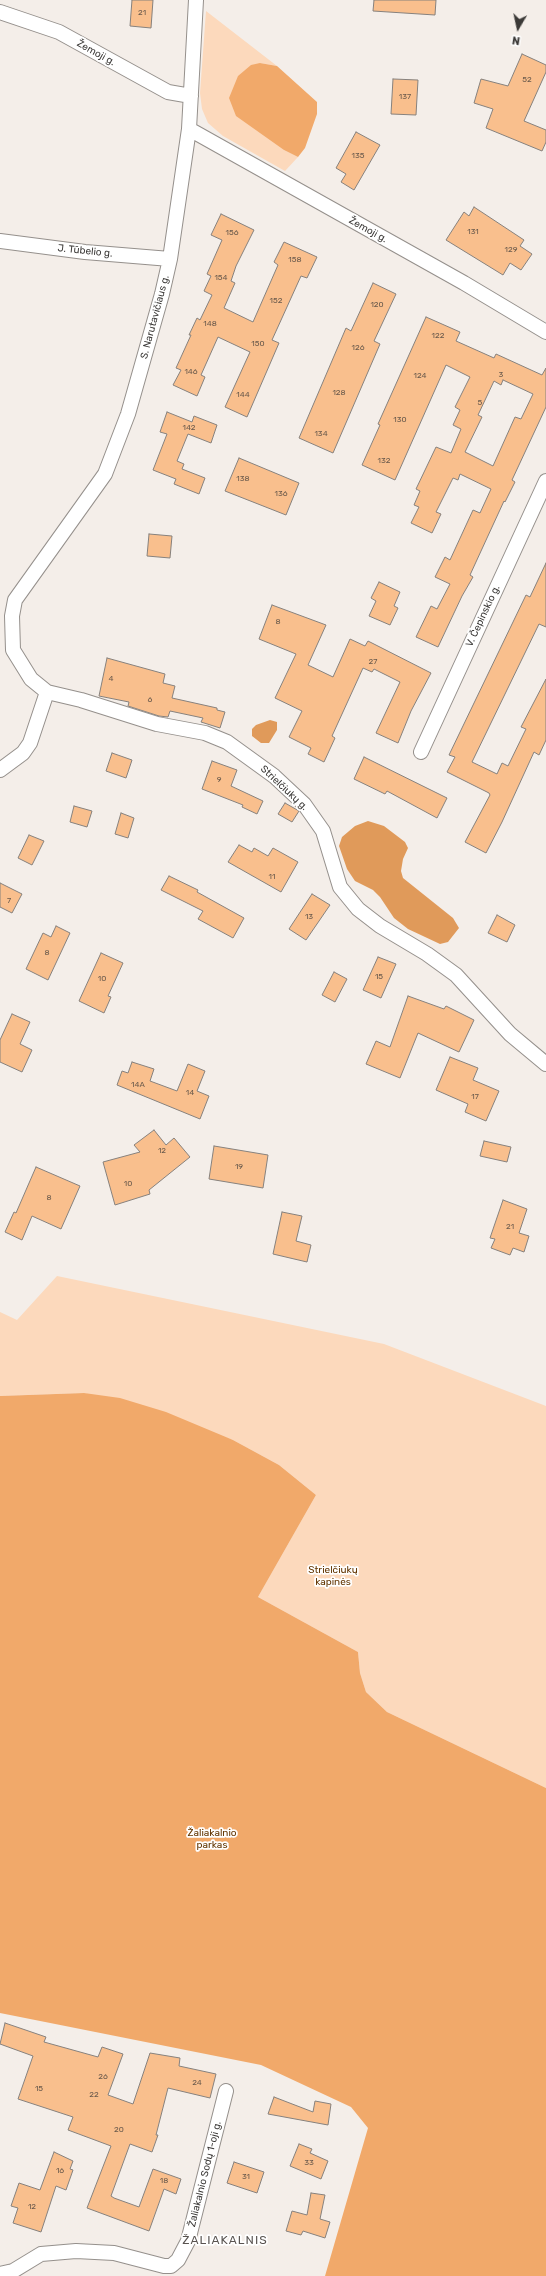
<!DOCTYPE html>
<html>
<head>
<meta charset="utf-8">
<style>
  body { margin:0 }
  #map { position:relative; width:546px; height:2276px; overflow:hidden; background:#f4eee9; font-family:Rubik,sans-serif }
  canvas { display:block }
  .north { position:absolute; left:498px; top:8px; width:40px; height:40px; -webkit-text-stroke:3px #fff; paint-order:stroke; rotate:189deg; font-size:11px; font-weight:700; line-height:16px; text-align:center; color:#3b3937 }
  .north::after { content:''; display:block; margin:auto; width:14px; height:18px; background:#3b3937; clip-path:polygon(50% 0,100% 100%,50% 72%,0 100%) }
</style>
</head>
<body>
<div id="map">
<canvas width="546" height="2276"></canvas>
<div class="north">N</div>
</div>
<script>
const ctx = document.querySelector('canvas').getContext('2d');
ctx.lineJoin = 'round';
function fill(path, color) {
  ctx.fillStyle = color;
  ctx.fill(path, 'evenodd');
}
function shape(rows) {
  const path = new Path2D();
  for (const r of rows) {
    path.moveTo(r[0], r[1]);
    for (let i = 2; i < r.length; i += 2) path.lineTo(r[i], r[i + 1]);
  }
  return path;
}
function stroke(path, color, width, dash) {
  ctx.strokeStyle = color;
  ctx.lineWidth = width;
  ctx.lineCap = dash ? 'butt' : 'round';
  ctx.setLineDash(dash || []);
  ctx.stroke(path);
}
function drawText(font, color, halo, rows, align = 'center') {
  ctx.font = font + ' Rubik,sans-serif';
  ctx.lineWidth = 3.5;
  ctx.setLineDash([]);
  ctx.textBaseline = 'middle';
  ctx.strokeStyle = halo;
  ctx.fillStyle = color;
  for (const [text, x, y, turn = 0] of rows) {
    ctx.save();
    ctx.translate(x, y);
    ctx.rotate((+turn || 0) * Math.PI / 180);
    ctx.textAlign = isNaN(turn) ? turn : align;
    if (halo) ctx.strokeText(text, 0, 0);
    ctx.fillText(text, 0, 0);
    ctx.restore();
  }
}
fill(shape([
  [206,11,277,66,260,63,284,150,298,157,285,171,223,136,208,123,202,109,200,93],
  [57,1276,384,1344,546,1406,546,1788,387,1712,366,1692,360,1673,358,1652,258,1597,316,1495,279,1465,233,1440,84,1393,0,1396,0,1312,17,1320]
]), '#fcd9bc');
fill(shape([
  [260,63,277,66,317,102,317,114,305,148,298,157,284,150,236,116,229,98,238,76,251,65],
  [84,1393,120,1398,166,1412,233,1440,279,1465,316,1495,258,1597,358,1652,360,1673,366,1692,387,1712,546,1788,546,2276,325,2276,368,2128,351,2107,261,2065,0,2013,0,1396]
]), '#f1a96a');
fill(shape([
  [270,720,277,722,277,730,269,743,261,743,252,736,252,729,256,725],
  [368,821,384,826,405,842,408,848,403,859,401,871,403,878,453,918,459,928,448,942,440,944,408,929,394,918,380,897,373,890,355,881,347,869,339,846,342,837,355,826]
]), '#e09a5a');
const building = shape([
  [132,0,153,0,151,28,130,26,132,0],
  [374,0,436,0,435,15,373,11,374,0],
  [522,54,546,65,546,72,524,121,546,130,546,142,542,151,486,128,493,109,474,103,481,79,508,86,522,54],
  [393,79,418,80,416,115,391,114,393,79],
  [356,132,380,145,354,190,341,182,346,174,336,168,356,132],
  [474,207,524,240,520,246,532,254,521,270,510,263,503,275,446,240,464,212,469,216,474,207],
  [221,214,254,230,236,266,231,281,235,283,224,308,253,322,278,265,274,262,284,242,317,257,307,278,301,276,272,340,279,343,247,417,225,407,250,352,218,337,201,375,205,377,197,396,173,385,181,370,176,368,191,335,189,335,197,318,200,320,212,295,204,291,211,276,207,274,222,240,211,235,221,214],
  [373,283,396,294,374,341,380,344,333,453,299,438,346,328,351,331,373,283],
  [426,317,460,332,456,341,494,358,496,354,542,375,546,368,546,407,512,480,515,482,505,502,504,501,470,575,473,577,462,596,438,647,416,637,431,606,437,609,450,584,435,577,445,557,450,560,473,510,480,513,491,489,460,474,458,480,453,478,436,512,441,514,432,533,411,523,419,507,414,505,420,491,416,489,436,447,451,453,461,429,453,425,460,410,455,407,470,377,446,365,395,480,362,465,380,425,378,424,426,317],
  [503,380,533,394,521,419,515,417,493,466,465,452,482,417,478,415,494,381,501,385,503,380],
  [167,412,192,422,194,416,217,425,211,443,188,434,177,461,184,464,182,469,205,478,199,494,174,484,176,479,153,470,167,434,160,432,167,412],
  [239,458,299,483,286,515,225,491,239,458],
  [149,534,172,536,170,558,147,556,149,534],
  [546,563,546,627,539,624,472,762,497,774,502,763,508,766,526,729,521,727,546,679,546,740,539,755,534,752,502,822,486,853,465,842,490,795,489,793,447,772,455,757,449,755,526,595,530,597,546,563],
  [379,582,400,592,394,606,398,608,390,625,369,616,376,601,371,598,379,582],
  [272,605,326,625,308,665,333,677,350,639,365,646,368,641,431,673,411,711,398,743,376,733,400,682,374,669,372,672,363,668,332,736,335,738,324,762,308,754,311,748,289,737,302,711,275,698,296,654,259,639,272,605],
  [107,658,165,674,163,683,175,686,172,698,217,708,217,710,225,712,220,728,201,722,203,718,170,711,168,717,159,716,128,706,129,702,99,696,107,658],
  [112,753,132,760,126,778,106,771,112,753],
  [364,757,447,798,437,818,387,791,385,794,354,779,364,757],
  [212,761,237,770,231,786,263,801,257,814,242,807,243,805,202,789,212,761],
  [285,803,299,811,292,822,278,814,285,803],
  [74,806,92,811,87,827,70,822,74,806],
  [121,813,134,818,128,838,115,834,121,813],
  [29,835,44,841,32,865,18,858,29,835],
  [239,845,252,852,254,848,268,856,273,848,298,862,281,892,228,862,239,845],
  [169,876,198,890,197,892,244,918,233,938,198,919,203,911,161,890,169,876],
  [0,883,22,894,12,913,0,907,0,883],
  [312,894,330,905,306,940,289,929,312,894],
  [497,915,515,925,507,942,488,933,497,915],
  [56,926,70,933,48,980,26,969,43,933,51,937,56,926],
  [101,953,123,963,108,996,111,997,104,1013,79,1001,101,953],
  [378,957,396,964,381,998,363,990,378,957],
  [334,972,347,979,335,1002,322,995,334,972],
  [408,996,444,1009,446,1006,474,1020,459,1052,418,1033,400,1078,366,1064,376,1041,390,1047,408,996],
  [12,1014,30,1022,20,1044,32,1050,22,1072,0,1062,0,1040,12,1014],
  [450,1057,478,1068,473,1080,499,1091,486,1121,465,1112,468,1104,436,1090,450,1057],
  [132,1062,154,1069,150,1081,177,1091,188,1064,205,1071,197,1091,209,1096,200,1119,117,1085,122,1071,128,1073,132,1062],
  [154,1130,166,1145,174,1138,190,1157,149,1190,150,1194,115,1205,103,1162,140,1152,134,1145,154,1130],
  [484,1141,511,1147,507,1162,480,1156,484,1141],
  [214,1146,268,1155,263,1188,209,1179,214,1146],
  [36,1167,80,1186,61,1229,32,1216,22,1240,5,1232,14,1212,16,1213,36,1167],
  [503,1200,527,1209,519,1233,529,1236,524,1252,513,1248,510,1255,491,1248,495,1239,490,1238,503,1200],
  [282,1212,302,1216,296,1241,311,1245,307,1262,273,1254,282,1212],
  [5,2023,46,2037,44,2042,98,2057,102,2047,123,2054,108,2095,133,2104,150,2053,180,2058,179,2066,216,2074,210,2098,168,2088,156,2135,158,2135,152,2152,130,2144,111,2196,114,2198,139,2207,153,2169,181,2179,176,2194,164,2189,149,2231,87,2208,111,2146,68,2130,73,2117,18,2099,33,2056,0,2044,5,2023],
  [274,2097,313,2112,315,2101,331,2104,328,2125,268,2114,274,2097],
  [299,2144,312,2149,310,2153,328,2161,321,2179,290,2166,299,2144],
  [54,2152,73,2161,70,2169,73,2170,66,2190,56,2186,41,2232,13,2223,18,2208,11,2206,19,2183,40,2190,54,2152],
  [234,2162,264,2172,257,2193,227,2183,234,2162],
  [311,2193,325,2195,320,2219,330,2222,325,2238,303,2231,301,2235,286,2231,292,2211,307,2215,311,2193]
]);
fill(building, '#f9bf8d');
stroke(building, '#86817d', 1);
const minor = shape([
  [196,0,189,129,170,259,162,294,128,414,105,474,15,600,12,616,13,650,31,679,47,692,81,700,157,724,205,733,227,742,274,776,304,804,323,831,340,887,358,909,380,926,427,954,456,975,510,1034,546,1064],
  [0,12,59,32,168,92,191,96],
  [189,129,464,283,546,332],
  [0,241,85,252,170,259],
  [421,752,546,481],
  [0,770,23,753,30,743,47,692],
  [0,2274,13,2271,41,2254,76,2251,114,2253,164,2266,171,2266,178,2260,188,2241,226,2091]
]);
stroke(minor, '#95908c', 16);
stroke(minor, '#fff', 14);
drawText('8px', '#6a5a4c', null, [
  ["21",142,13],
  ["52",527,80],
  ["137",405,97],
  ["135",358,156],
  ["131",473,232],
  ["156",232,233],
  ["129",511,250],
  ["158",295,260],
  ["154",221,278],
  ["152",276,301],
  ["120",377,305],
  ["148",210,324],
  ["122",438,336],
  ["150",258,344],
  ["126",358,348],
  ["146",191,372],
  ["3",501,375],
  ["124",420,376],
  ["128",339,393],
  ["144",243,395],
  ["5",480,403],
  ["130",400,420],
  ["142",189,428],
  ["134",321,434],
  ["132",384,461],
  ["138",243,479],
  ["136",281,494],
  ["8",278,622],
  ["27",373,662],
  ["4",111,679],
  ["6",150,700],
  ["9",219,780],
  ["11",272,877],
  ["7",9,901],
  ["13",309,917],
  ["8",47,953],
  ["15",379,977],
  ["10",102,979],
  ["14A",138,1085],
  ["14",190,1093],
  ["17",475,1097],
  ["12",162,1151],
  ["19",239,1167],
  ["10",128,1184],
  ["8",49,1198],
  ["21",510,1227],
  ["26",103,2077],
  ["24",197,2083],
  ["15",39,2089],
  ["22",94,2095],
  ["20",119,2130],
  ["33",309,2163],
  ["16",60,2171],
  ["31",246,2177],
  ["18",164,2181],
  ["12",32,2207]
]);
drawText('10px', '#3b3937', '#fff', [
  ["Žemoji g.",96,53,29],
  ["Žemoji g.",368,230,29],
  ["J. Tūbelio g.",85,251,6],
  ["S. Narutavičiaus g.",155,317,-75],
  ["V. Čepinskio g.",483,616,-65],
  ["Strielčiukų g.",284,788,43],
  ["Žaliakalnio Sodų 1-oji g.",205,2174,-76]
]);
drawText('10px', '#623500', '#fff', [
  ["Strielčiukų",333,1570],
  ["kapinės",333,1582],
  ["Žaliakalnio",212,1833],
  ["parkas",212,1845]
]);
ctx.letterSpacing = '1px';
drawText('12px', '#595451', '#fff', [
  ["ŽALIAKALNIS",225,2241]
]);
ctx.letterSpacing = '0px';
</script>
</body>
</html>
